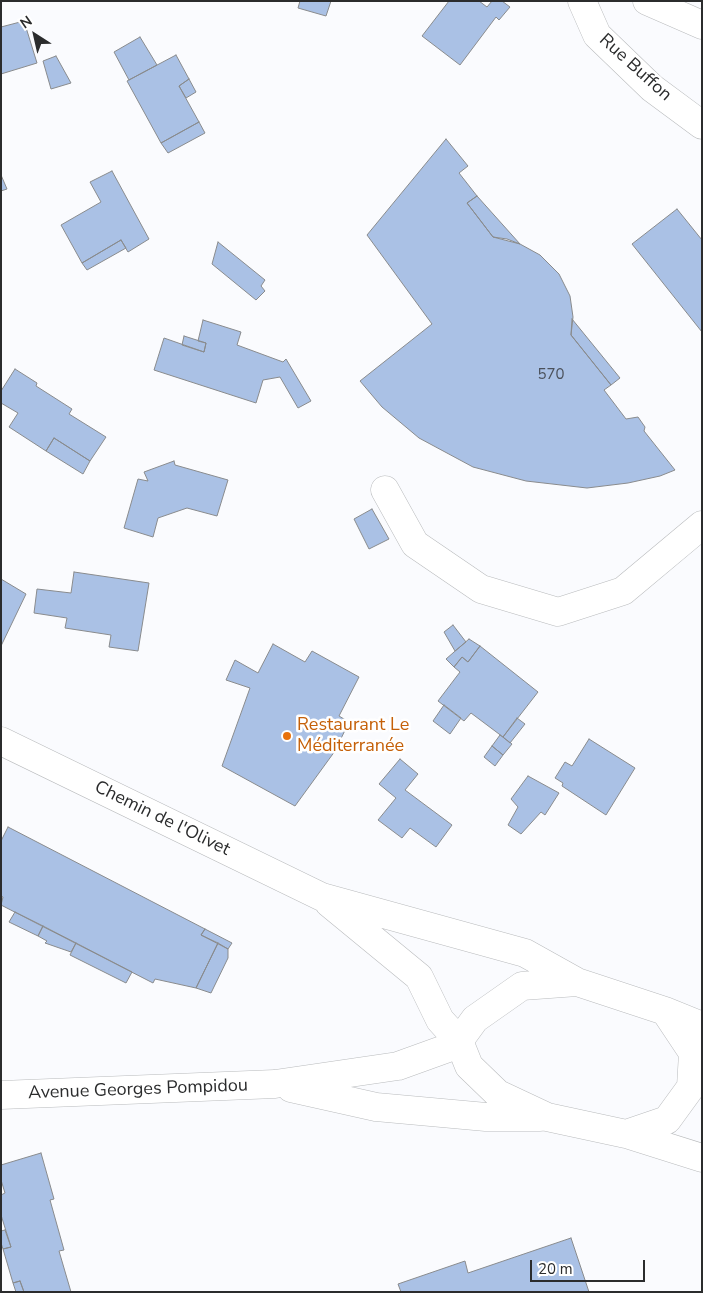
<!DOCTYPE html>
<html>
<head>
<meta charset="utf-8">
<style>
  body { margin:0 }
  #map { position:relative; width:703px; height:1293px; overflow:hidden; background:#fafbfe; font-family:"Nunito Sans",sans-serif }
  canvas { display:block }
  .frame { position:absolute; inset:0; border:2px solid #2b2c2d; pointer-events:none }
  .north { position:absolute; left:10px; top:10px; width:50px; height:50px; -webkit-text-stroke:4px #fff; paint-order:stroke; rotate:325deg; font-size:14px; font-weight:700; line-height:20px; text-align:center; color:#2b2c2d }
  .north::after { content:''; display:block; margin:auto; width:18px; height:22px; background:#2b2c2d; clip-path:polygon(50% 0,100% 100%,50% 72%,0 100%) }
  .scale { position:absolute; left:530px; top:1260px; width:115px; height:22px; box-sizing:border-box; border:2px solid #2b2c2d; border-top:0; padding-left:6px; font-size:15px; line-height:18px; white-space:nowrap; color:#2b2c2d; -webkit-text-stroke:4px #fff; paint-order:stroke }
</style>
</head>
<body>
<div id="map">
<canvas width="703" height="1293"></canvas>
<div class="frame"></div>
<div class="north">N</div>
<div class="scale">20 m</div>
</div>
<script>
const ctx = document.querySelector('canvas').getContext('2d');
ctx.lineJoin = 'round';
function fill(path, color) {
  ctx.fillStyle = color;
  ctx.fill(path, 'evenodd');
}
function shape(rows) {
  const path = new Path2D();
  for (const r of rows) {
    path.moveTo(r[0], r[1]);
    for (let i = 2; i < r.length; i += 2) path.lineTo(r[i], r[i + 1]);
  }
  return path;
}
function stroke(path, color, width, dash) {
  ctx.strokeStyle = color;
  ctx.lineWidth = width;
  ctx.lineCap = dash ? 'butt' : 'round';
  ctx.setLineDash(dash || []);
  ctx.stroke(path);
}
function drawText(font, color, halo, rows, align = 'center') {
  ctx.font = font + ' "Nunito Sans",sans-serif';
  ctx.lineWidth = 5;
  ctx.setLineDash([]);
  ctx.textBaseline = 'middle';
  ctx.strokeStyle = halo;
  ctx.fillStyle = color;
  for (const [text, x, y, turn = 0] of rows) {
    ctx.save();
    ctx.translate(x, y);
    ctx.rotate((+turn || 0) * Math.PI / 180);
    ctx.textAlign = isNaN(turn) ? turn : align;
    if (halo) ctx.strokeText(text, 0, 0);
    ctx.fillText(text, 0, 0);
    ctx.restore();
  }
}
const building = shape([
  [300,1,331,1,326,16,298,8,300,1],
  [449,1,479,1,487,7,492,1,502,1,510,7,499,20,496,17,460,65,422,36,449,1],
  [24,21,37,63,1,74,1,27,24,21],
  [140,37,157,65,129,80,114,52,140,37],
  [176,55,189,79,179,86,199,122,161,143,127,81,176,55],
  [56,56,71,83,51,89,43,61,56,56],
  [189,79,196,92,186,98,179,86,189,79],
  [199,122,205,133,168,153,161,143,199,122],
  [446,139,468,166,459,173,477,196,467,203,493,237,520,244,540,255,559,274,570,296,573,317,571,335,611,385,604,390,626,419,638,417,645,427,644,431,675,470,660,476,628,483,587,488,526,481,473,467,419,438,382,407,360,381,432,324,367,235,446,139],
  [112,171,149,239,128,252,121,240,82,263,61,225,101,202,90,182,112,171],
  [1,175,7,189,1,191,1,175],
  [477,196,520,244,507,239,493,237,467,203,477,196],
  [677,209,702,240,702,332,632,244,677,209],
  [121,240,126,248,87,270,82,263,121,240],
  [218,242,265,280,261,286,265,291,256,300,212,264,218,242],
  [572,319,620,378,611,385,571,335,572,319],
  [203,320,241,332,237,345,283,362,286,359,311,401,298,408,280,377,263,380,256,403,154,370,164,338,204,352,206,343,198,341,203,320],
  [184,336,206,343,204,352,182,345,184,336],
  [15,369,37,383,36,386,72,409,69,414,106,437,90,461,54,438,46,451,9,427,18,413,1,403,1,391,15,369],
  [54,438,90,461,83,474,46,451,54,438],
  [174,461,175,465,228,480,217,516,187,508,158,518,153,537,124,528,138,479,148,481,144,472,174,461],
  [372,509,389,539,369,549,354,519,372,509],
  [74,572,149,583,138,651,109,647,111,635,65,628,67,618,34,613,37,589,71,593,74,572],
  [1,579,26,594,1,646,1,579],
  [453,625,466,642,455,651,444,632,453,625],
  [469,639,480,646,468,662,462,657,454,667,446,659,469,639],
  [273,644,305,662,312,651,359,677,339,716,349,722,335,751,295,806,222,766,250,688,226,680,235,660,258,673,273,644],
  [480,646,538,692,503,737,471,713,464,721,438,701,460,672,454,667,462,657,468,662,480,646],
  [444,705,461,718,450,734,433,721,444,705],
  [517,718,525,724,510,743,503,737,517,718],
  [500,735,512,744,503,755,492,746,500,735],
  [589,739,635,768,606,815,562,786,563,783,555,778,565,762,572,766,589,739],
  [492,746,503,755,495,766,484,757,492,746],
  [400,759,418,774,405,790,452,825,436,847,410,828,402,838,378,820,396,798,379,784,400,759],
  [528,776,559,793,545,815,541,812,521,834,508,825,518,807,511,799,528,776],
  [8,827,205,929,201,935,218,943,196,988,155,979,153,983,1,905,3,897,1,896,1,841,8,827],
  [15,912,43,926,38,936,9,922,15,912],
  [43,926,76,943,71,952,45,943,47,941,38,936,43,926],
  [205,929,232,943,228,949,201,935,205,929],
  [76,943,132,972,126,983,70,955,76,943],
  [218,943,228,949,228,958,211,993,196,988,218,943],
  [41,1153,54,1199,50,1200,64,1250,59,1251,71,1292,24,1292,20,1281,13,1283,3,1249,11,1247,1,1215,1,1195,5,1193,1,1180,1,1165,41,1153],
  [5,1230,11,1247,3,1249,1,1243,1,1231,5,1230],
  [571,1238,589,1292,401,1292,398,1284,465,1261,468,1273,571,1238],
  [20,1281,24,1292,16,1292,13,1283,20,1281]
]);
fill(building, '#aac1e5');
stroke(building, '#898b8d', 1);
const minor = shape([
  [582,1,597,35,652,88,702,125],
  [647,1,702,25],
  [385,490,415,544,481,589,558,612,623,591,702,525],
  [1,741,322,897,525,953,577,982],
  [329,903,419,977,440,1020,459,1041],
  [577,982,665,1011,693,1053,691,1087,667,1120,626,1134,547,1117,498,1094,469,1066,459,1041,475,1019,522,986,577,982],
  [665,1011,702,1026],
  [291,1088,376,1107,486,1117,540,1117],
  [1,1095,275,1084,398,1066,459,1044],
  [626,1134,702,1158]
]);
stroke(minor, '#b9bbbd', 29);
stroke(minor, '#fff', 28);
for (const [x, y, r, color] of [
  [287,736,5,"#e8710a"]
]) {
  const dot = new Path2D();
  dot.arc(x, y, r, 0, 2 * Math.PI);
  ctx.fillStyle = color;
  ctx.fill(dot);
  stroke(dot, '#fff', 2);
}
drawText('15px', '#4b515b', null, [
  ["570",551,375]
]);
drawText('18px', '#2b2c2d', '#fff', [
  ["Rue Buffon",635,68,42],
  ["Chemin de l'Olivet",162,819,26],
  ["Avenue Georges Pompidou",138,1090,-2]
]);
drawText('18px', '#c56008', '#fff', [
  ["Restaurant Le",297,726],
  ["Méditerranée",297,747]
], 'left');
</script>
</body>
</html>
